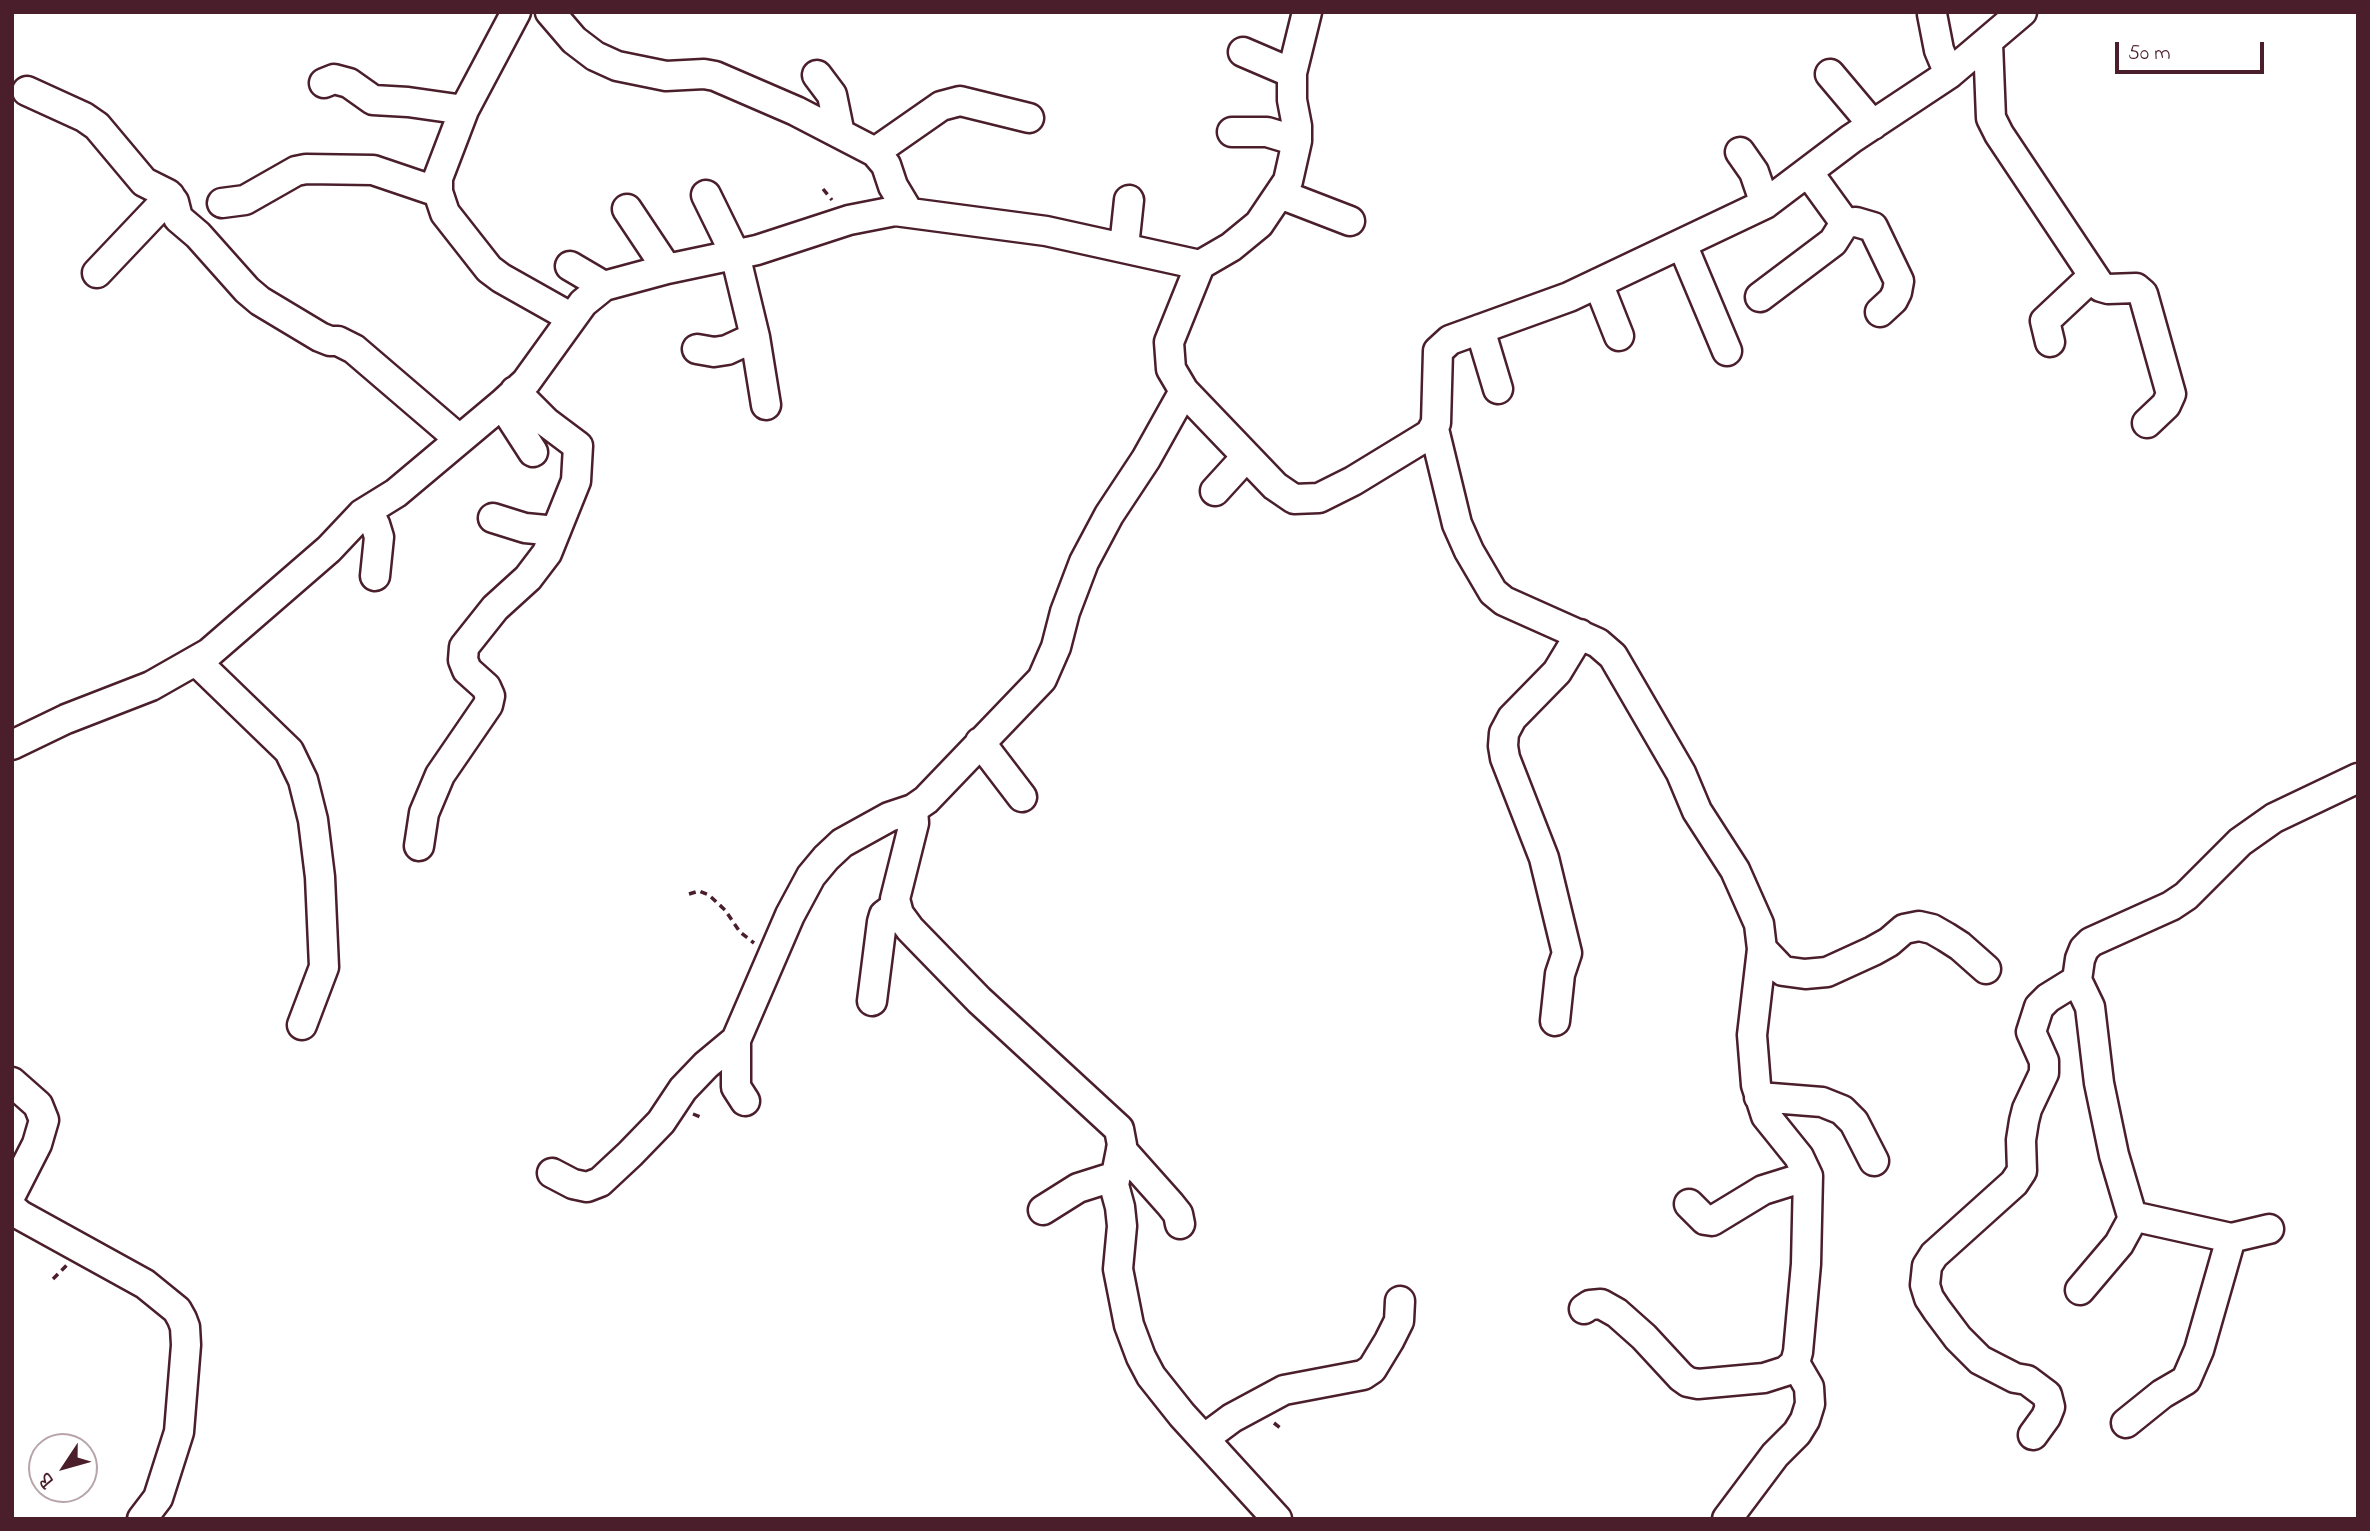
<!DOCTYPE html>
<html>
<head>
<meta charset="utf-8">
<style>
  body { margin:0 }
  #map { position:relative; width:2370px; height:1531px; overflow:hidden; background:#fff; font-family:"Indie Flower",sans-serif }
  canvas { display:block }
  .frame { position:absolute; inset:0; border:14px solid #4a1f2b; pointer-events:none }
  .north { position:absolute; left:28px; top:1433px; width:70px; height:70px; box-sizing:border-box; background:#fff; border:2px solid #b7a5aa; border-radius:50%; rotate:234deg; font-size:19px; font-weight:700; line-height:28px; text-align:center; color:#4a1f2b }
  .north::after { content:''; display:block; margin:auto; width:24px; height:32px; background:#4a1f2b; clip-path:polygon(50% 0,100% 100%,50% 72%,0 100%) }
  .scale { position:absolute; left:2115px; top:42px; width:149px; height:32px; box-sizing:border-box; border:4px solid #4a1f2b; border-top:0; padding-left:9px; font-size:21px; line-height:24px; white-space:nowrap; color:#4a1f2b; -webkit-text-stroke:5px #fff; paint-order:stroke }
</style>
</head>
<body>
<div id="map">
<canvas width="2370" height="1531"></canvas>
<div class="frame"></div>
<div class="north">B</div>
<div class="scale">50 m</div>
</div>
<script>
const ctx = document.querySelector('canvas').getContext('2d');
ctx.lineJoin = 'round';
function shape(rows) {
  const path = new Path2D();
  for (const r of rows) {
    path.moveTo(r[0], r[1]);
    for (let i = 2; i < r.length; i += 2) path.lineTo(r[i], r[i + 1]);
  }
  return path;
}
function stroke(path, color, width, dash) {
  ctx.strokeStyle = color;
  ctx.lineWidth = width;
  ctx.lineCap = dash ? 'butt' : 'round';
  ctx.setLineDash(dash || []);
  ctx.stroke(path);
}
const minor = shape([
  [516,12,464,110,438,178,438,192,445,213,489,269,501,278,572,318],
  [550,12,574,40,595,56,617,66,666,76,704,74,715,76,796,111,875,152,886,165,893,186,908,211],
  [1932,14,1939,50,1949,74],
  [1988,43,1991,118,1999,134,2101,287,2108,289,2136,288,2143,294,2171,394,2166,405,2147,423],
  [1243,52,1292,73],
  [1830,74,1873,125],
  [817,75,832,95,840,134],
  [324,83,334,79,349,83,373,100,408,102,464,110],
  [27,91,84,117,97,126,144,182,168,194,174,202,178,218,198,235,247,290,260,301,320,337,330,341,338,341,354,349,459,439],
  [1232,132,1267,132,1297,141],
  [875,152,941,106,960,101,1029,118],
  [1740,152,1754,172,1765,204],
  [1280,194,1350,221],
  [706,195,735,254,755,337,766,405],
  [222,203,245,200,296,171,306,169,373,170,438,192],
  [627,209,667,269],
  [1845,223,1856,222,1873,227,1899,281,1897,292,1893,300,1880,312],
  [1682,244,1727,351],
  [1124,247,1129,200],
  [1200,265,1169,342,1171,369,1184,391,1275,486,1294,499,1319,498,1353,481,1430,434,1436,423,1438,351,1450,340,1569,297,1765,204,1851,139,1949,74,2022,12],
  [570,266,604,286],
  [97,273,170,196],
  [1598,283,1619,336],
  [1760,297,1833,242,1845,223,1808,172],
  [1480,329,1498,389],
  [2050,342,2045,321,2093,276],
  [697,349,714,352,727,350,755,337],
  [502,404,533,452],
  [1434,429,1457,524,1469,551,1493,592,1504,601,1598,643,1613,656,1681,773,1697,811,1735,870,1759,924,1762,949,1752,1035,1756,1085,1766,1116,1799,1157,1808,1176,1806,1264,1798,1352,1795,1363,1786,1371,1764,1378,1698,1384,1688,1382,1681,1377,1644,1337,1617,1313,1601,1304,1590,1305,1584,1309],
  [1215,491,1246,457],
  [362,514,375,524,379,537,375,576],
  [493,518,525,528,556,531],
  [196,661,289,751,303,780,313,820,320,877,324,967,302,1025],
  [980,742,1022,797],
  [12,745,66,719,151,686,209,653,329,549,362,514,396,493,502,404,526,382,583,303,604,286,667,269,757,250,849,220,895,211,1046,231,1200,265,1231,247,1259,224,1288,181,1297,141,1297,126,1292,100,1292,73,1307,12],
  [913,809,914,823,895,899,899,914,910,929,979,1000,1119,1129,1122,1145,1114,1185,1120,1207,1122,1226,1118,1269,1129,1325,1141,1357,1151,1376,1182,1415,1277,1519],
  [419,846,424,813,440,775,488,705,490,696,486,687,467,670,463,660,464,647,495,608,528,578,547,553,576,481,578,446,546,422,515,391],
  [1762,949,1783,971,1805,974,1827,972,1873,951,1889,942,1904,929,1919,926,1932,929,1946,937,1960,946,1986,969],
  [2077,980,2090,1007,2099,1083,2114,1155,2132,1216,2131,1222,2119,1244,2080,1290],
  [872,1001,882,922,884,915,896,906],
  [1555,1021,1560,974,1567,953,1544,858,1505,758,1503,746,1504,733,1512,718,1557,672,1580,634],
  [736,1040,736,1087,745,1101],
  [12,1082,38,1105,44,1120,37,1144,12,1193],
  [1759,1097,1822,1102,1842,1110,1854,1122,1874,1161],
  [1121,1149,1170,1204,1178,1214,1180,1224],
  [552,1173,573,1184,587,1187,600,1182,630,1154,661,1122,683,1089,706,1065,736,1040,790,915,811,876,826,858,842,843,889,817,913,809,926,800,1042,679,1056,647,1065,612,1084,562,1109,515,1146,459,1184,391],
  [1689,1204,1705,1220,1712,1221,1763,1190,1808,1176],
  [12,1208,20,1215,145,1284,177,1310,182,1319,185,1327,186,1345,179,1432,158,1498,142,1519],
  [1043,1210,1078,1188,1116,1176],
  [2132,1216,2231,1238,2269,1229],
  [2126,1423,2162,1394,2186,1380,2199,1350,2231,1238],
  [2033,1435,2046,1417,2050,1407,2047,1395,2027,1380,2015,1378,1980,1360,1958,1338,1937,1310,1929,1298,1925,1285,1927,1266,1934,1255,2014,1183,2022,1171,2021,1140,2024,1121,2027,1109,2044,1073,2044,1061,2031,1032,2039,1007,2048,998,2077,980,2080,959,2084,949,2091,942,2171,906,2186,896,2240,842,2274,818,2358,778],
  [1205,1438,1232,1418,1284,1390,1363,1375,1372,1369,1389,1341,1399,1321,1400,1301],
  [1727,1519,1775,1455,1797,1433,1805,1420,1810,1404,1809,1387,1795,1363]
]);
stroke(minor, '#4a1f2b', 33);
stroke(shape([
  [823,189,832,200],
  [689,894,699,891,709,895,725,910,740,932,754,943],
  [693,1114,703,1118],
  [53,1279,67,1265],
  [1274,1423,1283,1430]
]), '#4a1f2b', 3.5, [7, 5]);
stroke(minor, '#fff', 28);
</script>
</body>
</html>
